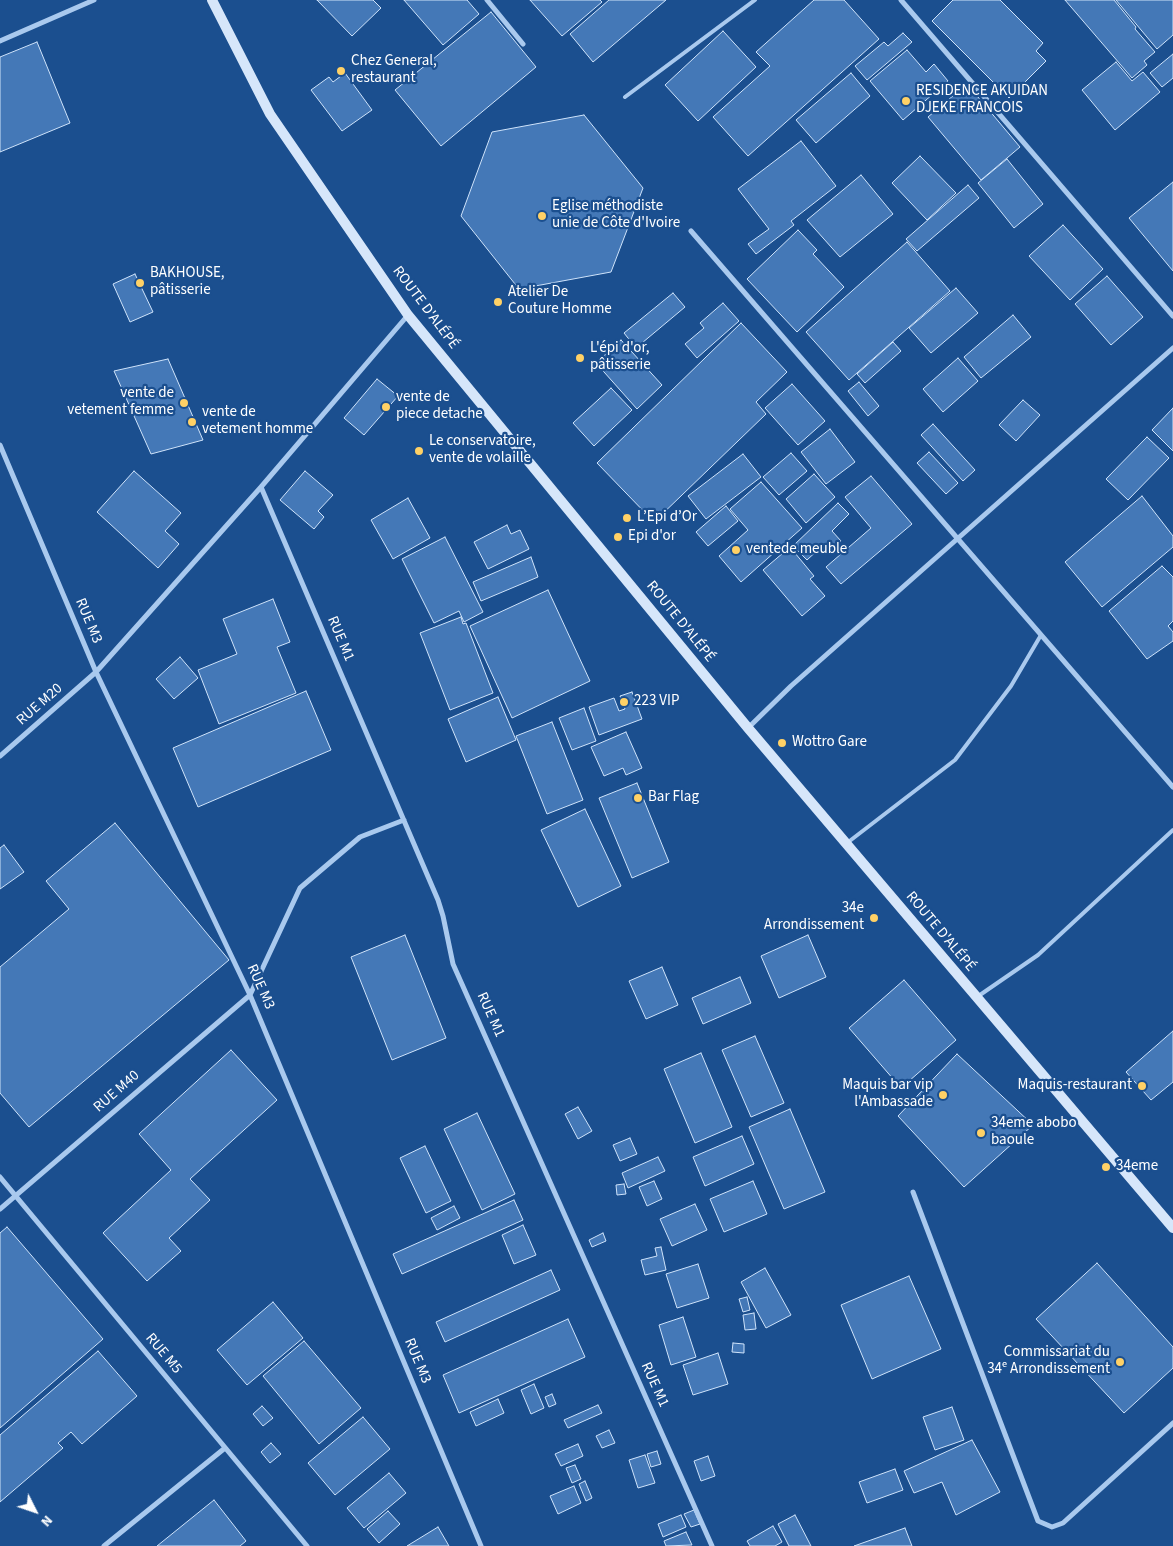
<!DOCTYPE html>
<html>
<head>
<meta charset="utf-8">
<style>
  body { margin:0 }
  #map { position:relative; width:1173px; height:1546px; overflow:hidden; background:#1b4f8f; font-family:"Source Sans 3",sans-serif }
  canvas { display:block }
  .north { position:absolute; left:10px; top:1486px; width:50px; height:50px; -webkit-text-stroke:4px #1b4f8f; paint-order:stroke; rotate:131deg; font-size:14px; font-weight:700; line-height:20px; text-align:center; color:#fff }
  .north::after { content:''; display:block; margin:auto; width:18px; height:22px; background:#fff; clip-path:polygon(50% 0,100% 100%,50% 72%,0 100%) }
</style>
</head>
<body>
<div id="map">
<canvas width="1173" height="1546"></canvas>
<div class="north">N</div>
</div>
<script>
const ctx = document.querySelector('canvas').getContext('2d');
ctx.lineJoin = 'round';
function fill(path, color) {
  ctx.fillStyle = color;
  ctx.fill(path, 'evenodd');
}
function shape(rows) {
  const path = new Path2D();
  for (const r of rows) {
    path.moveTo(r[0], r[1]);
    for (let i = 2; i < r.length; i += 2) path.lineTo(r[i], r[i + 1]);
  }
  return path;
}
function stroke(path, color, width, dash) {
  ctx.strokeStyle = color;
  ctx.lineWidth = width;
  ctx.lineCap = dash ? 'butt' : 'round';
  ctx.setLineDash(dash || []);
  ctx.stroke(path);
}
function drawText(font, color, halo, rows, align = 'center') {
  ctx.font = font + ' "Source Sans 3",sans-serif';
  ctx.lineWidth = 4.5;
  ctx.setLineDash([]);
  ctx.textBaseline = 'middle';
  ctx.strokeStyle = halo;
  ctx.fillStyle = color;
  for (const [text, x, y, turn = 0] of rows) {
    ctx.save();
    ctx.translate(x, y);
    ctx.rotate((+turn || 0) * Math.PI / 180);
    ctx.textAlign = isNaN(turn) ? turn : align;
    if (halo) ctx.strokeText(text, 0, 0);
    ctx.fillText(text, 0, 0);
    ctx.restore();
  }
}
const building = shape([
  [317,0,373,0,381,8,352,36,317,0],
  [404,0,467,0,479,14,443,45,404,0],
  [530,0,600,0,602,2,562,36,530,0],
  [609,0,666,0,593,62,570,34,609,0],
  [814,0,844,0,879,39,748,156,713,117,770,66,756,52,814,0],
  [953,0,1000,0,1043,43,1036,51,1046,61,1009,98,932,21,953,0],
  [1065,0,1114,0,1136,27,1135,29,1155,52,1144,61,1147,65,1132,78,1065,0],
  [1116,0,1173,0,1173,35,1157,49,1116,0],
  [491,12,536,67,441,146,395,90,491,12],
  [723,31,756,67,698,121,665,85,723,31],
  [903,33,912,42,867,80,855,66,884,42,888,46,903,33],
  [37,42,70,123,0,152,0,57,37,42],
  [907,50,926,72,934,64,948,81,903,120,870,81,907,50],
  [1173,54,1173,78,1162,87,1150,73,1173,54],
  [1116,62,1132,81,1143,72,1160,92,1115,130,1082,90,1116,62],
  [345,73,372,110,342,131,311,90,329,77,333,82,345,73],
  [851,73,870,96,816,143,796,120,851,73],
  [967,84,1020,147,981,180,928,117,967,84],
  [584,115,643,188,611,272,519,289,461,216,492,132,584,115],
  [801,141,836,186,791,221,794,225,756,254,748,244,769,229,738,189,801,141],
  [920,156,956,193,927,220,892,183,920,156],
  [1007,159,1043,204,1014,228,978,183,1007,159],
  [861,175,893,214,840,257,807,220,861,175],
  [1173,182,1173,271,1129,218,1173,182],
  [968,185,979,198,917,251,906,239,968,185],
  [1063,225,1103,269,1070,300,1029,256,1063,225],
  [798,230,817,250,813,254,844,287,797,332,747,279,798,230],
  [907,242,950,291,849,380,806,332,907,242],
  [135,274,153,312,130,322,113,284,135,274],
  [1107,276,1143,317,1111,345,1075,304,1107,276],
  [956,288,978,313,931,353,909,328,956,288],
  [673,293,685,307,636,348,624,333,673,293],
  [723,303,739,321,697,358,685,344,704,328,700,323,723,303],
  [1013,315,1031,337,981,378,964,357,1013,315],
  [741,323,787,372,756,402,766,414,654,522,597,463,741,323],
  [621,340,662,385,637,409,596,363,621,340],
  [893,342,901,351,865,383,857,374,893,342],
  [958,358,978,381,943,412,923,389,958,358],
  [168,359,203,440,151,454,114,371,168,359],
  [377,379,398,396,364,435,344,418,377,379],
  [859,382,879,406,868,416,848,391,859,382],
  [792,384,825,421,798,445,765,408,792,384],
  [611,388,632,410,594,446,573,423,611,388],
  [1023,400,1040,415,1016,441,999,425,1023,400],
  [1173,408,1173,451,1152,430,1173,408],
  [933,424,975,470,963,481,921,435,933,424],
  [830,429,855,462,826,484,801,452,830,429],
  [1147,437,1169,458,1128,500,1106,479,1147,437],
  [929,452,958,483,946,494,917,463,929,452],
  [791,453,807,471,779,495,763,477,791,453],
  [743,454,761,477,706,519,688,496,743,454],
  [134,471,181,513,165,531,179,544,158,568,97,512,134,471],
  [305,471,333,495,318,511,324,517,314,529,280,500,305,471],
  [814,474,835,497,806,523,786,499,814,474],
  [871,476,912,524,841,584,826,567,871,528,845,497,871,476],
  [761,482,802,528,741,582,719,556,748,530,730,509,761,482],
  [1142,496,1173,536,1173,547,1102,607,1065,562,1142,496],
  [408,498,430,538,393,559,371,520,408,498],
  [838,503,849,514,832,531,841,541,828,554,821,547,807,560,793,546,838,503],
  [726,506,738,521,708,546,696,532,726,506],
  [507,525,511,534,520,530,529,549,488,569,474,542,507,525],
  [445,537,483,612,464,622,459,611,434,623,402,559,445,537],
  [790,547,814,576,810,579,825,596,802,616,763,570,790,547],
  [531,557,538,577,481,601,473,582,531,557],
  [1162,566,1173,577,1173,621,1168,626,1173,632,1173,641,1147,659,1109,611,1162,566],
  [548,590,590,681,512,718,470,626,548,590],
  [273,599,290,642,277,647,296,693,219,724,198,670,237,654,223,619,273,599],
  [461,617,463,624,466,623,493,693,450,710,420,633,461,617],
  [180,657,198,678,174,699,156,679,180,657],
  [306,691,331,750,198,807,173,748,306,691],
  [632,692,642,719,599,735,589,707,614,698,619,711,625,709,620,696,632,692],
  [498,697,516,740,466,762,448,719,498,697],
  [584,708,596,741,572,750,559,718,584,708],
  [552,722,583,800,547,814,516,736,552,722],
  [626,732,642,768,626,775,623,768,604,776,591,747,626,732],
  [637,783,669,862,632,878,599,798,637,783],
  [585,809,621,886,578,907,541,830,585,809],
  [115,823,229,960,29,1127,0,1093,0,967,69,909,46,881,115,823],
  [4,845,24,872,0,889,0,848,4,845],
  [405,935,446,1038,392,1060,351,957,405,935],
  [808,935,826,977,779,998,761,956,808,935],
  [662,967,678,1005,646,1019,629,981,662,967],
  [740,977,751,1003,703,1024,692,998,740,977],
  [904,980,956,1040,901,1088,849,1028,904,980],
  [1173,1031,1173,1082,1151,1100,1126,1072,1173,1031],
  [755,1036,784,1103,751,1117,722,1050,755,1036],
  [231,1050,277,1100,190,1179,210,1200,169,1238,181,1251,147,1281,103,1233,171,1170,139,1134,231,1050],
  [701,1053,732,1127,695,1143,664,1069,701,1053],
  [957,1054,1033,1125,964,1187,898,1116,957,1054],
  [578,1107,592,1131,578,1139,565,1114,578,1107],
  [790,1109,825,1192,784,1209,749,1127,790,1109],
  [477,1113,515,1194,482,1210,444,1129,477,1113],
  [742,1136,754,1164,705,1186,693,1157,742,1136],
  [630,1138,637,1154,620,1161,613,1145,630,1138],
  [425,1146,451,1201,426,1213,400,1158,425,1146],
  [658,1157,665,1171,628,1188,622,1173,658,1157],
  [654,1181,662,1199,647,1206,639,1187,654,1181],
  [753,1181,767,1214,724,1232,710,1199,753,1181],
  [624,1184,626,1194,617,1195,616,1185,624,1184],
  [514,1200,523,1220,402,1274,393,1254,514,1200],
  [695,1204,707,1230,672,1246,660,1219,695,1204],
  [454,1206,460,1218,437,1230,431,1218,454,1206],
  [523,1225,536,1255,514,1264,502,1235,523,1225],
  [7,1227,103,1339,0,1428,0,1233,7,1227],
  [603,1233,606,1241,592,1247,589,1240,603,1233],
  [661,1247,666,1270,645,1275,641,1260,657,1256,655,1248,661,1247],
  [1097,1263,1173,1347,1173,1368,1124,1413,1036,1319,1097,1263],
  [698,1264,709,1298,677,1308,666,1274,698,1264],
  [765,1268,791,1315,766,1328,741,1282,765,1268],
  [551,1270,560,1290,445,1342,436,1322,551,1270],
  [909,1276,941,1349,872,1379,841,1305,909,1276],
  [747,1297,750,1310,743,1312,739,1299,747,1297],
  [273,1302,303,1338,247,1385,217,1350,273,1302],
  [754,1313,756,1329,745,1330,743,1315,754,1313],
  [683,1317,696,1357,671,1365,659,1325,683,1317],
  [568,1319,585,1357,459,1413,443,1375,568,1319],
  [304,1341,361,1408,319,1444,263,1376,304,1341],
  [733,1343,744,1344,744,1353,732,1352,733,1343],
  [98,1351,137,1396,82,1444,71,1432,58,1443,63,1448,0,1502,0,1435,98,1351],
  [718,1353,728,1384,693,1395,683,1365,718,1353],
  [534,1384,544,1408,531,1414,521,1390,534,1384],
  [552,1394,556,1404,549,1407,545,1397,552,1394],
  [498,1399,504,1413,476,1426,470,1412,498,1399],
  [598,1405,602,1413,568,1428,564,1420,598,1405],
  [262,1406,273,1418,263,1426,253,1414,262,1406],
  [952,1407,964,1440,935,1450,923,1417,952,1407],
  [363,1417,390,1449,335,1495,308,1463,363,1417],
  [609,1430,615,1443,602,1448,596,1436,609,1430],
  [972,1440,1000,1492,956,1515,942,1482,914,1493,904,1471,972,1440],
  [271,1443,281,1454,270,1463,261,1452,271,1443],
  [578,1444,583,1456,561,1466,555,1454,578,1444],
  [657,1451,661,1464,651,1467,647,1454,657,1451],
  [645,1455,655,1483,638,1488,629,1460,645,1455],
  [708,1456,715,1476,701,1481,694,1461,708,1456],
  [575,1465,581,1479,572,1483,566,1468,575,1465],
  [895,1469,903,1490,867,1503,859,1482,895,1469],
  [389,1473,406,1493,364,1528,347,1508,389,1473],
  [585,1481,592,1498,586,1501,579,1484,585,1481],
  [574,1486,581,1503,558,1514,550,1496,574,1486],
  [214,1500,246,1541,240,1546,157,1546,214,1500],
  [694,1510,700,1524,691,1527,684,1514,694,1510],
  [388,1511,400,1524,379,1543,367,1529,388,1511],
  [681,1515,686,1527,663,1537,658,1524,681,1515],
  [795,1515,811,1546,789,1546,778,1524,795,1515],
  [773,1526,782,1542,775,1546,750,1546,747,1541,773,1526],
  [438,1527,449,1546,407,1546,438,1527],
  [905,1528,912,1546,854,1546,905,1528],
  [686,1532,692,1545,666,1546,664,1541,686,1532]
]);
fill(building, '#4478b7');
stroke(building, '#cfe3fa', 1);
stroke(shape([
  [625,97,755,0],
  [847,843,955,760,1011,686,1041,635],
  [977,997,1038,955,1173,830]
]), '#a9c9ee', 4);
stroke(shape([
  [487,0,523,44],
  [901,0,1173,316],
  [0,41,94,0],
  [691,231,1173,787],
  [0,445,96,672,250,995,481,1546],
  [261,487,438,900,443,916,453,964,712,1546],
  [748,728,791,686,1173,348],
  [0,756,96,672,261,487,408,315],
  [0,1177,307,1546],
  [913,1192,1038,1521,1052,1527,1063,1523,1173,1423],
  [0,1209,250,995,300,888,360,837,404,820],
  [104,1546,225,1448]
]), '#a9c9ee', 5);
stroke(shape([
  [212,0,270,114,408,315,748,728,1173,1228]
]), '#d6e6fa', 10);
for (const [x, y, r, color] of [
  [341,71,5,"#ffd166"],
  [906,101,5,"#ffd166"],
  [542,216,5,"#ffd166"],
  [140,283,5,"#ffd166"],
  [498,302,5,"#ffd166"],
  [580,358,5,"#ffd166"],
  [184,403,5,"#ffd166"],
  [386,407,5,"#ffd166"],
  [192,422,5,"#ffd166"],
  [419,451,5,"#ffd166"],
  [627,518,5,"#ffd166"],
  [618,537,5,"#ffd166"],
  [736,550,5,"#ffd166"],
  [624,702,5,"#ffd166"],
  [782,743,5,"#ffd166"],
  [638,798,5,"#ffd166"],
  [874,918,5,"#ffd166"],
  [1142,1086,5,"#ffd166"],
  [943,1095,5,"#ffd166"],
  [981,1133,5,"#ffd166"],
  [1106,1167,5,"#ffd166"],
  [1120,1362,5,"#ffd166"]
]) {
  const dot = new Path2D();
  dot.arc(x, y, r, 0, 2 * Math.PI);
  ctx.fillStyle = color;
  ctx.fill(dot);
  stroke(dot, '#1b4f8f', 2);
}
drawText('15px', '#fff', '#1b4f8f', [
  ["Chez General,",351,62],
  ["restaurant",351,79],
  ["RESIDENCE AKUIDAN",916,92],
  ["DJEKE FRANCOIS",916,109],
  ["Eglise méthodiste",552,207],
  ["unie de Côte d'Ivoire",552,224],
  ["BAKHOUSE,",150,274],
  ["pâtisserie",150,291],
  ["Atelier De",508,293],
  ["Couture Homme",508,310],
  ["L'épi d'or,",590,349],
  ["pâtisserie",590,366],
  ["vente de",174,394,"right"],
  ["vetement femme",174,411,"right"],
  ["vente de",396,398],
  ["piece detache",396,415],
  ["vente de",202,413],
  ["vetement homme",202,430],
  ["Le conservatoire,",429,442],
  ["vente de volaille",429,459],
  ["L’Epi d’Or",637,518],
  ["Epi d'or",628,537],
  ["ventede meuble",746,550],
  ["223 VIP",634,702],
  ["Wottro Gare",792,743],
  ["Bar Flag",648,798],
  ["34e",864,909,"right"],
  ["Arrondissement",864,926,"right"],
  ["Maquis bar vip",933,1086,"right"],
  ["l'Ambassade",933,1103,"right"],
  ["Maquis-restaurant",1132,1086,"right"],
  ["34eme abobo",991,1124],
  ["baoule",991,1141],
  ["34eme",1116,1167],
  ["Commissariat du",1110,1353,"right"],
  ["34ᵉ Arrondissement",1110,1370,"right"]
], 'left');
drawText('15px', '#fff', '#1b4f8f', [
  ["ROUTE D'ALÉPÉ",425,308,53],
  ["RUE M3",88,621,67],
  ["ROUTE D'ALÉPÉ",680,622,51],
  ["RUE M1",340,639,67],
  ["RUE M20",40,705,-41],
  ["ROUTE D'ALÉPÉ",940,932,50],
  ["RUE M3",260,987,66],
  ["RUE M1",490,1015,66],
  ["RUE M40",117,1092,-41],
  ["RUE M5",163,1354,50],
  ["RUE M3",417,1361,67],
  ["RUE M1",654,1385,66]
]);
</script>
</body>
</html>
